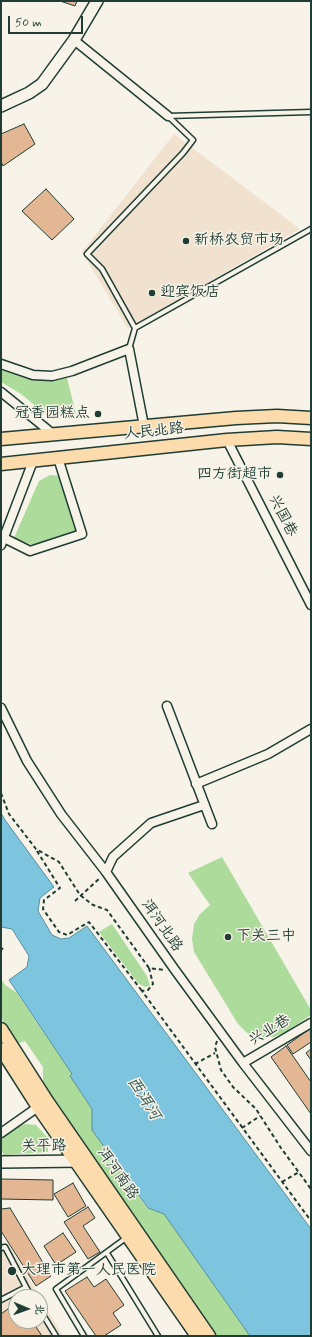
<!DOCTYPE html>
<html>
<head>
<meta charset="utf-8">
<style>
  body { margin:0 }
  #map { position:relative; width:312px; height:1337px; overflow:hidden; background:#f7f3e8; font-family:Mynerve,"LXGW WenKai TC",sans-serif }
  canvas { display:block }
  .frame { position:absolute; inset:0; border:2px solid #1f3d34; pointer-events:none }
  .north { position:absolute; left:8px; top:1289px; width:40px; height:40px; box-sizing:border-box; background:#f7f3e8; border:1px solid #a1aaa0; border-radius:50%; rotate:92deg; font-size:11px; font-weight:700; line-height:16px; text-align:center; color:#1f3d34 }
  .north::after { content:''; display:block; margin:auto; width:14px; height:18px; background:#1f3d34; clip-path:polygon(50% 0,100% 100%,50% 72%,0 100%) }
  .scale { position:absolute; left:8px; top:16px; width:75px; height:18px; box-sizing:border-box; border:2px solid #1f3d34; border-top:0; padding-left:5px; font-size:12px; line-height:14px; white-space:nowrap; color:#1f3d34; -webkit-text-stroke:3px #f7f3e8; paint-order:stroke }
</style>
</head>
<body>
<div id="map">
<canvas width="312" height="1337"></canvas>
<div class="frame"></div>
<div class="north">北</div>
<div class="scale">50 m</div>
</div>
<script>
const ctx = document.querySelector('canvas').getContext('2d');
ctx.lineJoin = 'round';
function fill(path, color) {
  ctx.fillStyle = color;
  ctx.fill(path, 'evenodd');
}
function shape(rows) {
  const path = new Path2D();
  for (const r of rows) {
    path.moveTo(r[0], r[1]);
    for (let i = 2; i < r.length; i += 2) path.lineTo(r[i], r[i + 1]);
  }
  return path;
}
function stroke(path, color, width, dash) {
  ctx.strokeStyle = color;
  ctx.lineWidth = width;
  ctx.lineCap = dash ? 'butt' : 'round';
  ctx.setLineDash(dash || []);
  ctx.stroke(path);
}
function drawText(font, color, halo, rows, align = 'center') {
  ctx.font = font + ' Mynerve,"LXGW WenKai TC",sans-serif';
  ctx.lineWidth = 3;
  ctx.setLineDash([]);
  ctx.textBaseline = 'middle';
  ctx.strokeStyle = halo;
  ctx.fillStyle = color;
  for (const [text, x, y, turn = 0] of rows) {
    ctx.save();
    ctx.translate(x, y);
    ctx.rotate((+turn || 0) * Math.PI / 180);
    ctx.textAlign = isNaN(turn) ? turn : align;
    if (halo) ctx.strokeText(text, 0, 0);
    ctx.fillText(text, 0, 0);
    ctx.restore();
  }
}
fill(shape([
  [174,134,300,229,128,329,82,252],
  [7,1242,40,1297,16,1297,16,1321,40,1321,40,1298,63,1336,1,1336,1,1244]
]), '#f1e1cf');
fill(shape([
  [1,363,27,367,41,378,67,378,76,414,50,418,21,394,1,382],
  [50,475,60,476,79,532,38,547,14,538,39,481],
  [222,857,311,1010,311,1015,286,1032,274,1037,253,1037,246,1032,238,1024,194,952,192,939,194,924,200,914,210,905,188,873],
  [112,924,147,976,150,986,145,987,138,983,99,932],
  [1,979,5,985,16,992,72,1074,70,1076,92,1109,92,1130,147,1208,164,1214,250,1336,217,1336,43,1085,43,1067,25,1041,16,1044,1,1017],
  [25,1124,36,1125,48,1138,48,1152,4,1155,1,1149,1,1139,14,1128]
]), '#acdb9b');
const water = shape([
  [1,813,5,820,54,887,40,898,38,911,52,935,61,939,69,938,87,926,311,1229,311,1336,250,1336,164,1214,148,1208,92,1130,92,1109,70,1076,72,1074,9,980,27,967,29,956,12,929,1,927,1,813]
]);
fill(water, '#7dc4de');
stroke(water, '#578e9a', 1);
const building = shape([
  [60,1,77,1,75,6,60,1],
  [24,124,35,144,3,166,1,161,1,134,24,124],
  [46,189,74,219,52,240,22,211,46,189],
  [311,1028,311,1042,293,1054,287,1045,311,1028],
  [286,1046,311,1082,311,1114,271,1057,286,1046],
  [311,1049,311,1060,306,1053,311,1049],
  [1,1179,53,1180,53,1200,1,1199,1,1179],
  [73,1183,86,1206,68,1217,54,1194,73,1183],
  [88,1207,95,1218,83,1226,100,1252,88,1259,64,1222,88,1207],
  [10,1208,51,1276,36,1286,1,1231,1,1209,10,1208],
  [63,1233,76,1252,56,1265,44,1246,63,1233],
  [87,1277,94,1287,106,1279,124,1305,113,1313,121,1325,104,1336,96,1336,65,1291,87,1277],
  [16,1303,16,1321,32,1321,42,1336,1,1336,1,1314,16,1303]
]);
fill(building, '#e3b694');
stroke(building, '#1f3d34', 1);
const lane = shape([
  [168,116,311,112],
  [135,328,311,229],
  [129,349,135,328,102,269,87,254,183,153,193,140,168,116],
  [1,1248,5,1247,26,1287,1,1300],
  [107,1253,158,1336],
  [26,1287,32,1297],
  [40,1310,56,1336],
  [84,1336,56,1289,126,1238]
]);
const street = shape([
  [74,40,168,116],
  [1,364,33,375,52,376,72,371,129,349,144,426],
  [1,392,53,434],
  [227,440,311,605],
  [4,538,30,551,82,534,58,458],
  [1,545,33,461],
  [167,706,212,824],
  [1,708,27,761,61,814,106,872,175,970,243,1063,311,1151],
  [196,784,268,754,311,729],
  [106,872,113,857,151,823,204,805],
  [243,1063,311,1023],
  [1,1133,38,1107]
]);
const secondary = shape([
  [1,106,29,93,42,84,74,40,97,1],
  [1,1162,82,1161]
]);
const primary = shape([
  [1,439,236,418,277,416,311,418],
  [1,464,227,440,277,437,311,439],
  [1,1029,47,1101,209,1336],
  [1,1049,38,1107,197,1336]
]);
stroke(lane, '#1f3d34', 7);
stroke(street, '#1f3d34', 11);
stroke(secondary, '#1f3d34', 14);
stroke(primary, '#1f3d34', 15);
stroke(shape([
  [1,793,9,814,36,849,59,862,80,895,93,905,107,910,149,968,164,970],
  [37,851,60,888,44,900,43,909,59,932,67,935,89,922,142,991],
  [75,901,100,878],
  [1,950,3,948],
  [149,968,153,984,148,990,142,991,311,1221],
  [217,1041,215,1047,221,1070,233,1087,256,1109,281,1148,311,1189],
  [195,1064,215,1053],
  [242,1128,260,1116],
  [282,1182,299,1172]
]), '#1f3d34', 2, [4, 3]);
stroke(lane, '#f7f3e8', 4);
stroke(street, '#f7f3e8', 8);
stroke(secondary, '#f7f3e8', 11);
stroke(primary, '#fcdcac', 12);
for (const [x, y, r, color] of [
  [186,241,4,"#1f3d34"],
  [152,293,4,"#1f3d34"],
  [98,414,4,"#1f3d34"],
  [280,475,4,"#1f3d34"],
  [228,937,4,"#1f3d34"],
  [12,1271,5,"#1f3d34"]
]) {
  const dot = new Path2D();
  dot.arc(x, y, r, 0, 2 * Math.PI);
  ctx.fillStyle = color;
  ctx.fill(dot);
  stroke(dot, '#f7f3e8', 1.5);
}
drawText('15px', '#1f3d34', '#f7f3e8', [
  ["新桥农贸市场",194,241],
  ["迎宾饭店",160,293],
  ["冠香园糕点",90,414,"right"],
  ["四方街超市",272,475,"right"],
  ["下关三中",236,937],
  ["大理市第一人民医院",21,1271]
], 'left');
drawText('15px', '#1f3d34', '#f7f3e8', [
  ["人民北路",154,432,-6],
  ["兴国巷",282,516,63],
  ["洱河北路",161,926,55],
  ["兴业巷",270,1031,-31],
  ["关平路",44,1147,-1],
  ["洱河南路",117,1174,55]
]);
drawText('italic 16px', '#325856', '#f7f3e8', [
  ["西洱河",143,1099,58]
]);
</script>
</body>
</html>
